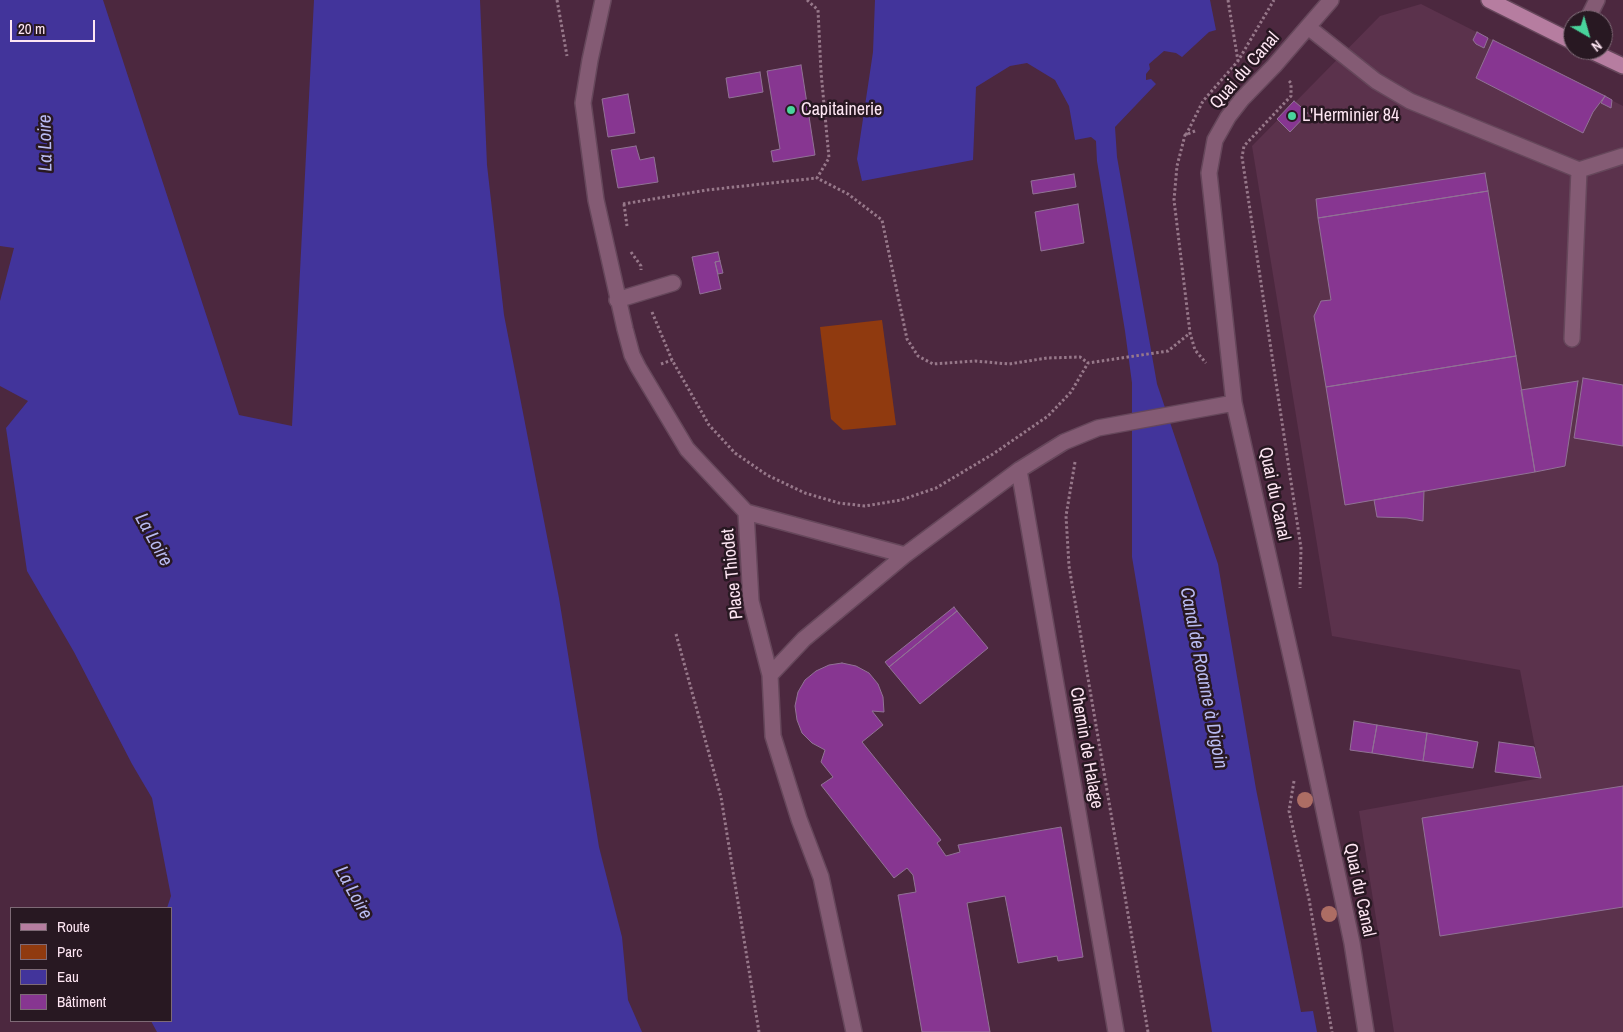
<!DOCTYPE html>
<html>
<head>
<meta charset="utf-8">
<style>
  body { margin:0 }
  #map { position:relative; width:1623px; height:1032px; overflow:hidden; background:#4c283f; font-family:"Archivo Narrow",sans-serif }
  canvas { display:block }
  .legend { position:absolute; left:10px; top:907px; width:162px; height:115px; box-sizing:border-box; background:#281822; border:1px solid #7e6a76; margin:0; padding:6px 9px; list-style:none; font-size:15px; color:#fee6f3 }
  .legend li { display:flex; align-items:center; gap:10px; height:25px }
  .legend b { width:25px; border:1px solid #7e6a76 }
  .north { position:absolute; left:1563px; top:10px; width:50px; height:50px; box-sizing:border-box; background:#281822; border:1px solid #7e6a76; border-radius:50%; rotate:142deg; font-size:14px; font-weight:700; line-height:20px; text-align:center; color:#fee6f3 }
  .north::after { content:''; display:block; margin:auto; width:18px; height:22px; background:#49d49c; clip-path:polygon(50% 0,100% 100%,50% 72%,0 100%) }
  .scale { position:absolute; left:10px; top:20px; width:85px; height:22px; box-sizing:border-box; border:2px solid #fee6f3; border-top:0; padding-left:6px; font-size:15px; line-height:18px; white-space:nowrap; color:#fee6f3; -webkit-text-stroke:4px #281822; paint-order:stroke }
</style>
</head>
<body>
<div id="map">
<canvas width="1623" height="1032"></canvas>
<ul class="legend">
<li><b style="height:6px;background:#b67da0"></b>Route</li>
<li><b style="height:14px;background:#903a0f"></b>Parc</li>
<li><b style="height:14px;background:#42349b"></b>Eau</li>
<li><b style="height:14px;background:#873691"></b>Bâtiment</li>
</ul>
<div class="north">N</div>
<div class="scale">20 m</div>
</div>
<script>
const ctx = document.querySelector('canvas').getContext('2d');
ctx.lineJoin = 'round';
function fill(path, color) {
  ctx.fillStyle = color;
  ctx.fill(path, 'evenodd');
}
function shape(rows) {
  const path = new Path2D();
  for (const r of rows) {
    path.moveTo(r[0], r[1]);
    for (let i = 2; i < r.length; i += 2) path.lineTo(r[i], r[i + 1]);
  }
  return path;
}
function stroke(path, color, width, dash) {
  ctx.strokeStyle = color;
  ctx.lineWidth = width;
  ctx.lineCap = dash ? 'butt' : 'round';
  ctx.setLineDash(dash || []);
  ctx.stroke(path);
}
function drawText(font, color, halo, rows, align = 'center') {
  ctx.font = font + ' "Archivo Narrow",sans-serif';
  ctx.lineWidth = 5;
  ctx.setLineDash([]);
  ctx.textBaseline = 'middle';
  ctx.strokeStyle = halo;
  ctx.fillStyle = color;
  for (const [text, x, y, turn = 0] of rows) {
    ctx.save();
    ctx.translate(x, y);
    ctx.rotate((+turn || 0) * Math.PI / 180);
    ctx.textAlign = isNaN(turn) ? turn : align;
    if (halo) ctx.strokeText(text, 0, 0);
    ctx.fillText(text, 0, 0);
    ctx.restore();
  }
}
fill(shape([
  [1421,4,1623,106,1623,1032,1394,1032,1359,811,1541,778,1520,670,1332,636,1252,146,1380,16]
]), '#5b324c');
fill(shape([
  [882,320,896,425,843,430,831,419,820,327]
]), '#903a0f');
fill(shape([
  [0,0,103,0,239,415,292,426,314,0,480,0,487,165,504,315,559,598,599,847,622,937,628,1000,642,1032,157,1032,151,1021,171,1021,171,908,167,908,171,896,152,798,132,764,74,652,27,571,6,428,28,401,0,386,0,301,14,248,0,246],
  [875,0,1210,0,1216,30,1209,32,1182,57,1176,53,1164,51,1149,64,1150,69,1146,74,1146,80,1151,79,1156,84,1115,127,1117,157,1157,384,1218,564,1256,789,1301,1012,1313,1011,1317,1032,1212,1032,1132,557,1132,383,1125,331,1097,161,1096,141,1091,137,1075,140,1069,106,1055,80,1027,63,1010,66,976,87,973,160,862,181,857,159,873,52]
]), '#42349b');
const building = shape([
  [1477,32,1488,38,1484,48,1476,44,1473,40,1477,32],
  [1493,40,1605,96,1593,112,1583,133,1476,78,1493,40],
  [801,65,815,155,773,162,771,151,780,149,767,71,801,65],
  [760,72,763,92,729,98,726,78,760,72],
  [628,94,635,133,608,137,602,99,628,94],
  [1605,96,1612,100,1611,108,1601,103,1605,96],
  [1294,101,1308,113,1290,132,1277,119,1294,101],
  [636,146,640,160,654,157,658,182,618,188,611,150,636,146],
  [1485,173,1488,191,1318,218,1316,199,1485,173],
  [1074,174,1076,187,1033,194,1031,181,1074,174],
  [1488,191,1516,356,1326,387,1314,316,1321,301,1331,300,1318,218,1488,191],
  [1078,204,1084,243,1041,251,1035,212,1078,204],
  [718,252,720,261,715,262,721,289,700,294,692,257,718,252],
  [720,261,723,273,718,274,715,262,720,261],
  [1516,356,1535,472,1345,505,1326,387,1516,356],
  [1583,378,1623,385,1623,446,1574,438,1583,378],
  [1578,381,1565,466,1535,472,1521,390,1578,381],
  [1424,491,1423,521,1407,518,1377,517,1374,500,1424,491],
  [954,607,957,611,889,667,885,662,954,607],
  [957,611,988,648,920,704,889,667,957,611],
  [842,663,856,666,869,673,878,684,883,697,884,712,872,711,883,725,862,742,941,840,937,843,946,856,960,852,958,845,1061,827,1083,957,1058,961,1057,956,1018,963,1005,896,967,903,990,1032,922,1032,898,895,916,892,913,875,907,868,894,878,821,785,833,777,821,762,825,750,812,743,802,733,797,720,795,706,798,692,805,680,816,671,829,665,842,663],
  [1354,721,1377,725,1372,753,1350,750,1354,721],
  [1377,725,1427,733,1423,761,1372,753,1377,725],
  [1427,733,1478,742,1473,768,1423,761,1427,733],
  [1499,742,1534,747,1541,778,1495,772,1499,742],
  [1623,786,1623,907,1440,936,1422,818,1623,786]
]);
fill(building, '#873691');
stroke(building, '#917295', 1);
const minor = shape([
  [603,0,590,60,583,103,596,200,625,329,632,355,638,367,687,449,746,512],
  [1331,0,1274,66,1242,99,1228,117,1215,140,1209,173,1234,403,1297,683,1352,943,1366,1032],
  [1587,20,1597,0],
  [1308,27,1376,81,1410,101,1579,170,1572,339],
  [1579,170,1623,156],
  [617,300,673,283],
  [1019,470,1116,1032],
  [746,512,751,601,770,675,773,736,799,819,821,877,854,1032],
  [746,512,905,555],
  [770,675,804,639,905,555,1019,470,1064,442,1098,428,1234,403]
]);
const major = shape([
  [1489,0,1573,42],
  [1589,50,1623,66]
]);
stroke(minor, '#66475b', 18);
stroke(major, '#66475b', 18);
stroke(shape([
  [557,0,567,56],
  [807,0,818,10,821,72,829,158,817,178,848,194,882,220,907,339,918,356,933,364,975,361,1009,364,1047,358,1080,357,1088,363],
  [1228,0,1238,61],
  [1289,81,1291,83,1291,96,1244,146,1242,157,1301,548,1300,588],
  [1195,131,1185,135,1177,166,1174,200,1190,333,1195,350,1206,363],
  [1186,135,1203,101,1238,61,1274,0],
  [623,204,707,190,817,178],
  [624,204,627,226],
  [631,252,641,266,641,270],
  [652,312,672,360,709,425,735,453,767,475,805,493,839,503,865,506,901,500,936,488,993,454,1048,416,1071,392,1088,363,1168,351,1190,333],
  [661,364,672,360],
  [1075,462,1066,516,1069,566,1148,1032],
  [676,634,721,797,759,1032],
  [1294,781,1289,811,1309,899,1332,1032]
]), '#97788a', 3, [2.5, 2.5]);
stroke(minor, '#845b74', 15);
stroke(major, '#b67da0', 15);
ctx.fillStyle = '#ad6d64';
for (const [x, y] of [
  [1305,800],
  [1329,914]
]) {
  ctx.beginPath();
  ctx.arc(x, y, 8, 0, 2 * Math.PI);
  ctx.fill();
}
for (const [x, y, r, color] of [
  [791,110,5,"#49d49c"],
  [1292,116,5,"#49d49c"]
]) {
  const dot = new Path2D();
  dot.arc(x, y, r, 0, 2 * Math.PI);
  ctx.fillStyle = color;
  ctx.fill(dot);
  stroke(dot, '#281822', 2);
}
drawText('18px', '#fee6f3', '#281822', [
  ["Quai du Canal",1245,71,-49],
  ["Quai du Canal",1274,494,78],
  ["Place Thiodet",733,574,-96],
  ["Chemin de Halage",1086,748,80],
  ["Quai du Canal",1359,890,78]
]);
drawText('18px', '#fee6f3', '#281822', [
  ["Capitainerie",801,110],
  ["L'Herminier 84",1302,116]
], 'left');
drawText('italic 19px', '#b9bbf2', '#281822', [
  ["La Loire",46,143,-91],
  ["La Loire",153,540,61],
  ["Canal de Roanne à Digoin",1203,678,79],
  ["La Loire",353,893,61]
]);
</script>
</body>
</html>
